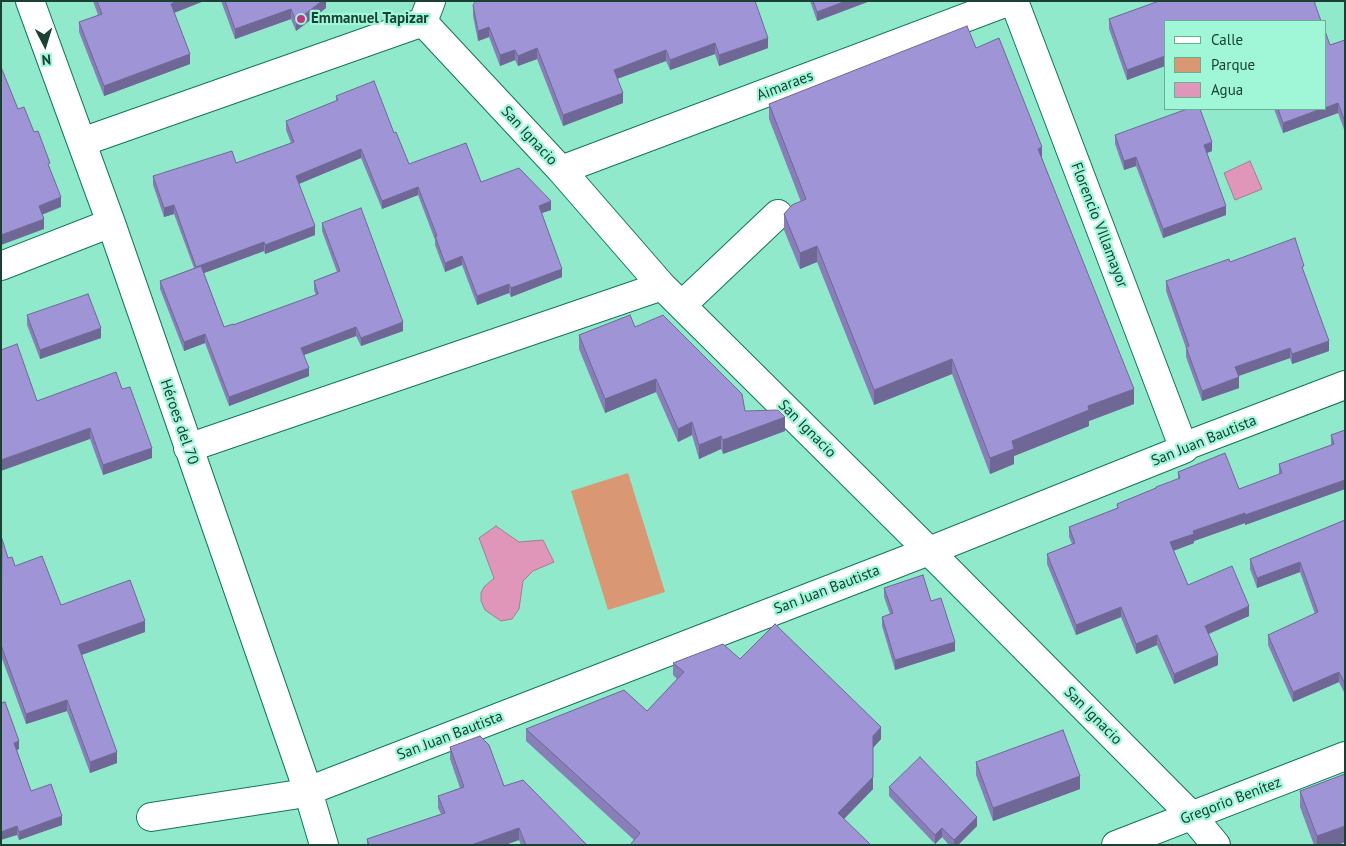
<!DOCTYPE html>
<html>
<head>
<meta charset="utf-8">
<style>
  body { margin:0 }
  #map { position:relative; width:1346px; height:846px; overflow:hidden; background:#91e9cb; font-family:"PT Sans",sans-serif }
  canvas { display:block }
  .frame { position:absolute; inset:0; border:2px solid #1b4034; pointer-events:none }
  .legend { position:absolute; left:1164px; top:20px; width:162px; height:90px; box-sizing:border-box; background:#9ff7d8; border:1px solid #6aae96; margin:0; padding:6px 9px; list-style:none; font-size:15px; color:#1b4034 }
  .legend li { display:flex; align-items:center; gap:10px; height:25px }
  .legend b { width:25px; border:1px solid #6aae96 }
  .north { position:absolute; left:20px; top:20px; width:50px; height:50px; -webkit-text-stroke:4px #9ff7d8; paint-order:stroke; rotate:175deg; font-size:14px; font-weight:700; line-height:20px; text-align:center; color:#1b4034 }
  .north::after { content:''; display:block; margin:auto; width:18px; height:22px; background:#1b4034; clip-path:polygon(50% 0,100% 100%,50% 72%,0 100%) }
</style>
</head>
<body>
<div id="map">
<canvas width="1346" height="846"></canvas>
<div class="frame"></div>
<ul class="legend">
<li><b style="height:6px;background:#fff"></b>Calle</li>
<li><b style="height:14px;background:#d99873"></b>Parque</li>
<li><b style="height:14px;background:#df96b8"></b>Agua</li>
</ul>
<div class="north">N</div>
</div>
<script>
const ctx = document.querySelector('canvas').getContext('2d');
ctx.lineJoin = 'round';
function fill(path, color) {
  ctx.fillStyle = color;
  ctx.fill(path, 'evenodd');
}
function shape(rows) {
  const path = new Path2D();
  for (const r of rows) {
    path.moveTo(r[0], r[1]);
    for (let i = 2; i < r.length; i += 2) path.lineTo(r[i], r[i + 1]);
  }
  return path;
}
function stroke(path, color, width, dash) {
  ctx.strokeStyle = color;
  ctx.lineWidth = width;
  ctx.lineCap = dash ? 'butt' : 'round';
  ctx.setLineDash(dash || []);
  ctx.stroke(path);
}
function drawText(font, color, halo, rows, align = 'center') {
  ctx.font = font + ' "PT Sans",sans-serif';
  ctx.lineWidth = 4.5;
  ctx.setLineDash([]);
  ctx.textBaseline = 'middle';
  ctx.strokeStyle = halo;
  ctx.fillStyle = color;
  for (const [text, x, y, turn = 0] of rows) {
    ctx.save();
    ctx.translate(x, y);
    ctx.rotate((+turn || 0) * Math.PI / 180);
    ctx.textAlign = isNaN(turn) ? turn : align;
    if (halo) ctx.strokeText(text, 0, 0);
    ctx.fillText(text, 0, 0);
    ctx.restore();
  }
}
fill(shape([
  [628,473,665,592,608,610,571,491]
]), '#d99873');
const water = shape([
  [1250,161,1262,189,1235,200,1224,173,1250,161],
  [496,526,519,542,543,540,554,562,533,571,523,581,519,609,512,619,501,621,485,610,481,601,481,593,484,587,494,578,479,538,496,526]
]);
fill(water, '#df96b8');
stroke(water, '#a47c90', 1);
const minor = shape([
  [30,1,111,223,308,791,324,845],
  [431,1,423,22,561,170,662,286,929,551,1192,816,1216,845],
  [1014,1,1184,449],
  [82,142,423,22],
  [561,170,1010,1],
  [1,266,111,223],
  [682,305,778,214],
  [188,448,662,286],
  [151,817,293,795,308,791,929,551,1184,449,1188,445,1345,385],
  [1116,845,1345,756]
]);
stroke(minor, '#10765d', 30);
stroke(minor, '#fff', 28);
fill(shape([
  [93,1,204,1,174,13,190,64,104,96,79,32,79,22,98,15],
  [221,1,326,1,326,8,296,31,291,19,235,39],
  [810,1,870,1,817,21],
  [1159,1,1320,1,1314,3,1165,21,1165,66,1127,80,1109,29,1109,19],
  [473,5,768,48,719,66,715,54,670,70,666,61,617,79,623,103,563,126,537,59,518,66,515,60,500,66,489,37,478,41,473,16],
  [1345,40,1345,132,1338,113,1283,133,1274,109,1325,109,1330,45],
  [976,48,1042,158,1134,404,1089,421,1089,426,1014,456,1014,464,990,474,952,374,874,405,817,262,800,269,784,230,784,214,801,202,769,119,769,104],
  [336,96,394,133,409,164,481,182,551,210,542,213,562,277,511,297,509,293,477,305,462,265,445,272,435,245,435,240,418,195,382,209,361,158,299,184,315,235,265,254,264,251,204,273,224,327,233,325,316,295,314,290,314,281,337,272,322,231,322,223,403,331,361,346,356,336,304,355,309,376,229,406,205,343,184,351,160,289,160,281,194,268,174,214,164,217,153,185,153,176,236,163,291,143,286,130,286,121,336,101],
  [1115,135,1212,151,1207,153,1226,215,1163,238,1136,166,1124,170,1115,144],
  [1230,262,1304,272,1329,351,1292,364,1290,358,1239,376,1239,388,1202,401,1186,357,1186,348,1166,291,1166,281],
  [27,315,101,338,40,359,27,325],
  [635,327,745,411,785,431,723,454,721,449,699,459,692,435,678,442,656,392,605,413,579,349,579,335],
  [122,389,152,458,103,475,90,439,37,401],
  [1345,430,1345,489,1245,525,1245,523,1194,541,1194,543,1173,551,1188,585,1249,616,1209,634,1218,665,1174,684,1157,645,1136,654,1121,617,1076,635,1047,564,1047,554,1072,544,1069,537,1069,527,1117,508,1117,504,1178,479,1178,472,1239,489,1279,475,1279,464,1331,445,1331,435],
  [1345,520,1345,694,1339,682,1293,702,1268,645,1268,635,1315,614,1300,572,1257,588,1250,569,1250,559],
  [1,540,8,558,15,566,61,605,145,632,82,655,117,763,90,773,67,711,26,724,1,656],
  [884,588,931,601,955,651,895,670,882,626,882,617,890,614,884,597],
  [740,659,881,739,873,747,873,789,844,819,634,840,526,741,526,729,647,711,677,679,673,675,673,663],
  [1,703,19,749,17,750,31,791,62,825,19,840,17,835],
  [450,747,504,786,587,845,521,845,519,840,505,845,367,845,367,839,441,814,438,808,438,796,460,788,450,759],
  [976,762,1080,789,993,821,976,775],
  [889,787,977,826,958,845,949,845,942,837,935,844,889,796],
  [1300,791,1338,845,1314,845,1300,807]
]), '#887fb8');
fill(shape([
  [177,1,204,1,171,14,171,4],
  [322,1,326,1,326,8,296,31,296,21],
  [846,1,870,1,817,21,817,12],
  [291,9,291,19,235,39,235,29],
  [489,27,489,37,478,41,478,31],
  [768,38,768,48,719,66,719,55],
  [715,43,715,54,670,70,670,60],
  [537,48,537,59,518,66,518,56],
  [515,50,515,60,500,66,500,55],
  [666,50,666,61,614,80,614,70],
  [190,54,190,64,104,96,104,86],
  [1165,56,1165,66,1127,80,1127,70],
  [623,93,623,103,563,126,563,115],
  [1338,103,1338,113,1283,133,1283,123,1321,109,1325,109,1325,108],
  [1212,142,1212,151,1204,154,1204,145],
  [1042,147,1042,163,1038,149],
  [361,149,361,158,296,185,296,176],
  [1136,157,1136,166,1124,170,1124,161],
  [418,187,418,195,382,209,382,201],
  [61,197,61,207,39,216,39,206],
  [551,201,551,210,539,214,539,206],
  [174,205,174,214,164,217,164,208],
  [1226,206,1226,215,1163,238,1163,229],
  [44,219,44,229,1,245,1,235],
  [315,226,315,235,265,254,265,245],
  [264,242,264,251,196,276,196,267],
  [817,246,817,262,800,269,800,253],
  [462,256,462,265,445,272,445,263],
  [562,269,562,277,511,297,511,288],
  [509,284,509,293,477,305,477,296],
  [403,322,403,331,361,346,361,338],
  [356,327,356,336,301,356,301,348],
  [101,328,101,338,40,359,40,350],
  [205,334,205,343,184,351,184,342],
  [1329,341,1329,351,1292,364,1292,354],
  [1290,348,1290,358,1235,377,1235,367],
  [952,359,952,374,874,405,874,390],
  [309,368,309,376,229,406,229,397],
  [1239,377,1239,388,1202,401,1202,391],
  [656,379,656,392,605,413,605,399],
  [1134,389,1134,404,1089,421,1089,426,1014,456,1014,464,990,474,990,458,1012,441,1088,406],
  [785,417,785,431,723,454,723,440],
  [692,422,692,435,678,442,678,429],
  [90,428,90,439,1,471,1,460],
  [721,436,721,449,699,459,699,445],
  [152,448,152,458,103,475,103,465],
  [1345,480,1345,489,1245,525,1245,515],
  [1245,513,1245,523,1194,541,1194,543,1170,552,1170,542,1193,531],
  [1300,562,1300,572,1257,588,1257,578],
  [1249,606,1249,616,1205,635,1205,626],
  [1121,607,1121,617,1076,635,1076,625],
  [145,621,145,632,78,656,78,645],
  [1157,635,1157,645,1136,654,1136,644],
  [955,642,955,651,895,670,895,660],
  [1218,655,1218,665,1174,684,1174,674],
  [1339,672,1339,682,1293,702,1293,692],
  [67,700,67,711,26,724,26,714],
  [881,727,881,739,873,748,873,736],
  [19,741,19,749,14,751,14,743],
  [117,752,117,763,90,773,90,762],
  [1080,776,1080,789,993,821,993,808],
  [873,777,873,789,838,825,838,813],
  [62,816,62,825,19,840,19,832],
  [977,817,977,826,958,845,954,845,954,840],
  [17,826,17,835,1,840,1,832],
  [1345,826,1345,842,1338,845,1317,845,1317,836],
  [519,828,519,840,505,845,471,845],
  [942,828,942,837,935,844,935,835]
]), '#6f6896');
const building = shape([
  [97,1,177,1,171,4,190,54,104,86,79,22,102,14,97,1],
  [225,1,322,1,296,21,291,9,235,29,225,1],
  [476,1,755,1,768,38,719,55,715,43,670,60,666,50,614,70,623,93,563,115,537,48,518,56,515,50,500,55,489,27,478,31,473,5,476,1],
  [813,1,846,1,817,12,813,1],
  [1159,1,1314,1,1321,21,1165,21,1165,56,1127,70,1109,19,1159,1],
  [967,26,976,48,999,38,1042,147,1038,149,1134,389,1088,406,1089,410,1012,441,1014,449,990,458,952,359,874,390,817,246,800,253,784,214,792,205,806,199,769,104,967,26],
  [1325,31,1330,45,1345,40,1345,122,1338,103,1325,108,1325,31],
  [1,67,18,109,24,107,34,132,38,131,50,163,48,164,61,197,39,206,44,219,1,235,1,67],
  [374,81,394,133,396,132,409,164,466,143,481,182,519,168,551,201,539,206,562,269,511,288,509,284,477,296,462,256,445,263,435,236,437,236,418,187,382,201,361,149,296,176,315,226,265,245,264,242,196,267,174,205,164,208,153,176,232,151,236,163,294,142,286,121,338,100,336,96,374,81],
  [1187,109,1200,109,1212,142,1204,145,1226,206,1163,229,1136,157,1124,161,1115,135,1187,109],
  [1278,109,1321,109,1283,123,1278,109],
  [361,208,403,322,361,338,356,327,301,348,309,368,229,397,205,334,184,342,160,281,201,266,224,327,233,324,233,325,318,294,314,281,340,271,322,223,361,208],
  [1295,238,1304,266,1302,267,1329,341,1292,354,1290,348,1235,367,1239,377,1202,391,1186,347,1189,346,1166,281,1229,259,1230,262,1295,238],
  [88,294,101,328,40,350,27,315,88,294],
  [630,315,635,327,663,315,742,394,745,411,778,410,785,417,723,440,721,436,699,445,692,422,678,429,656,379,605,399,579,335,630,315],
  [17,344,37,401,116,372,122,389,130,387,152,448,103,465,90,428,1,460,1,350,17,344],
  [1345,430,1345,480,1245,515,1245,513,1193,531,1194,534,1170,542,1188,585,1232,566,1249,606,1205,626,1218,655,1174,674,1157,635,1136,644,1121,607,1076,625,1047,554,1075,543,1069,527,1118,508,1117,504,1156,488,1156,487,1180,478,1178,472,1225,453,1239,489,1282,473,1279,464,1334,444,1331,435,1345,430],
  [1345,520,1345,684,1339,672,1293,692,1268,635,1318,612,1300,562,1257,578,1250,559,1345,520],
  [2,539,8,558,12,557,15,566,42,556,61,605,130,580,145,621,78,645,117,752,90,762,67,700,26,714,1,645,2,539],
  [923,575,931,601,941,598,955,642,895,660,882,617,893,613,884,588,923,575],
  [775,624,881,727,873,736,873,777,838,813,871,845,630,845,640,833,526,729,624,690,647,711,684,672,673,663,723,644,740,659,775,624],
  [5,702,19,741,14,743,31,791,51,784,62,816,19,832,17,826,1,832,1,703,5,702],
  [1063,730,1080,776,993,808,976,762,1063,730],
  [480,736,489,745,504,786,523,780,587,845,526,845,519,828,471,845,369,845,367,839,445,813,438,796,464,787,450,747,480,736],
  [920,757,977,817,954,840,942,828,935,835,889,787,920,757],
  [1345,774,1345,826,1317,836,1300,791,1345,774]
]);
fill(building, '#9e94d6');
stroke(building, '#6f6896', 1);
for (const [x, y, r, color] of [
  [301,19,5,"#bb3981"]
]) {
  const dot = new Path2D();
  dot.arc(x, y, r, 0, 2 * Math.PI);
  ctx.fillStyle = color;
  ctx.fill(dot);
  stroke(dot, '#9ff7d8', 2);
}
drawText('bold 15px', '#1b4034', '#9ff7d8', [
  ["Emmanuel Tapizar",311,19]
], 'left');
drawText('15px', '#1b4034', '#9ff7d8', [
  ["Aimaraes",785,86,-21],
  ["San Ignacio",529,136,47],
  ["Florencio VIllamayor",1099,225,69],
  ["Héroes del 70",179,422,71],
  ["San Ignacio",807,429,45],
  ["San Juan Bautista",1204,441,-22],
  ["San Juan Bautista",827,590,-21],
  ["San Ignacio",1093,716,45],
  ["San Juan Bautista",450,736,-21],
  ["Gregorio Benítez",1231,801,-21]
]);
</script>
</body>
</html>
